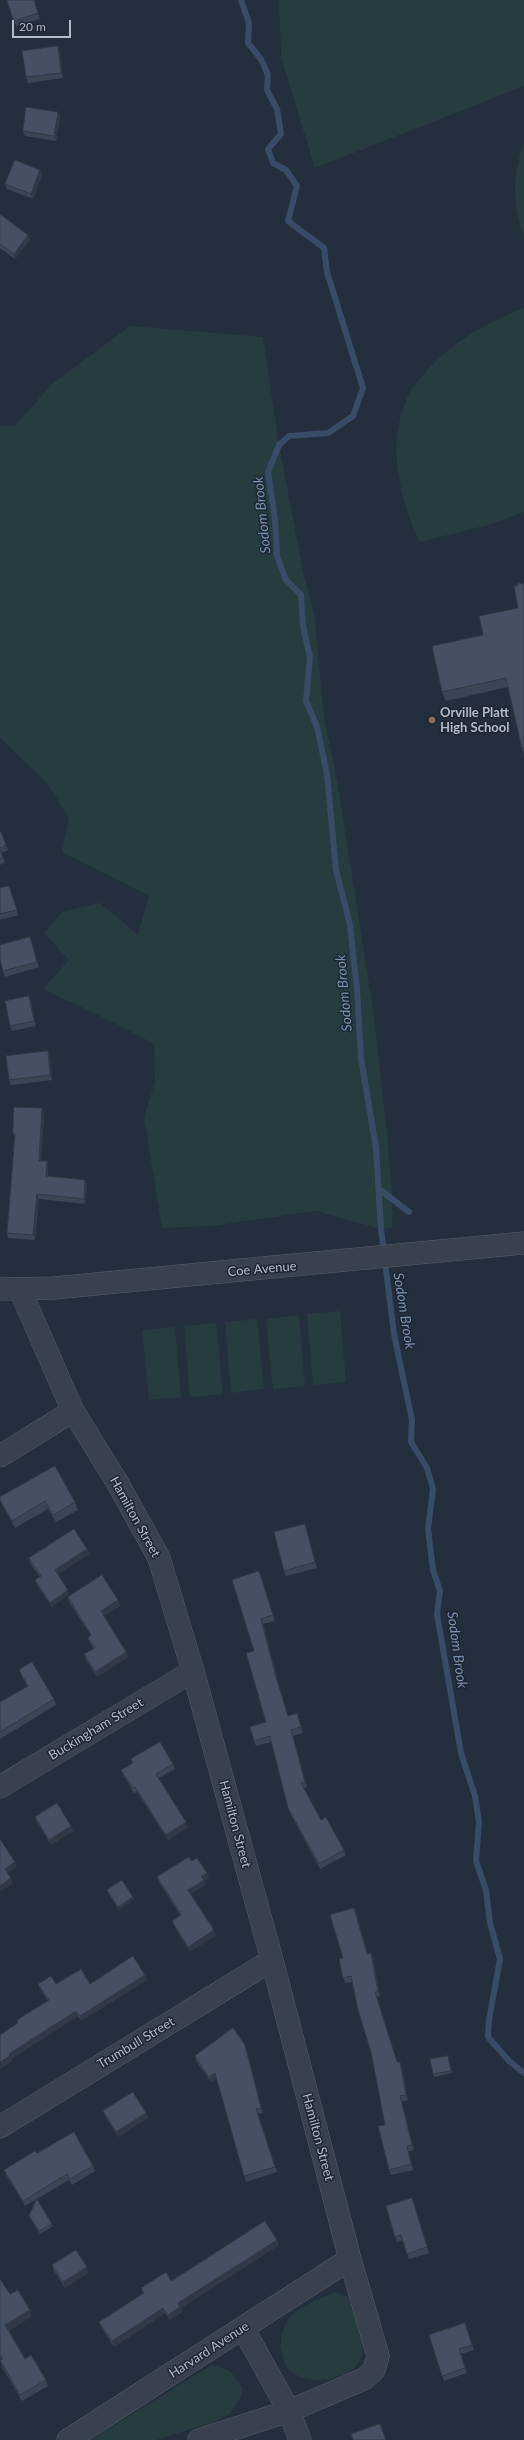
<!DOCTYPE html>
<html>
<head>
<meta charset="utf-8">
<style>
  body { margin:0 }
  #map { position:relative; width:524px; height:2440px; overflow:hidden; background:#242f3e; font-family:Lato,sans-serif }
  canvas { display:block }
  .scale { position:absolute; left:12px; top:20px; width:59px; height:18px; box-sizing:border-box; border:2px solid #b4bcc9; border-top:0; padding-left:5px; font-size:12px; line-height:14px; white-space:nowrap; color:#b4bcc9; -webkit-text-stroke:3px #1d2633; paint-order:stroke }
</style>
</head>
<body>
<div id="map">
<canvas width="524" height="2440"></canvas>
<div class="scale">20 m</div>
</div>
<script>
const context = document.querySelector('canvas').getContext('2d');
context.lineJoin = 'round';
function fillPath(path, color) {
  context.fillStyle = color;
  context.fill(path, 'evenodd');
}
function stroke(path, color, width, dash) {
  context.strokeStyle = color;
  context.lineWidth = width;
  context.lineCap = dash ? 'butt' : 'round';
  context.setLineDash(dash || []);
  context.stroke(path);
}
function label(font, color, halo, rows, align = 'center') {
  context.font = font + ' Lato,sans-serif';
  context.lineWidth = 3;
  context.setLineDash([]);
  context.textBaseline = 'middle';
  context.strokeStyle = halo;
  context.fillStyle = color;
  for (const [text, x, y, turn = 0] of rows) {
    context.save();
    context.translate(x, y);
    context.rotate((+turn || 0) * Math.PI / 180);
    context.textAlign = isNaN(turn) ? turn : align;
    if (halo) context.strokeText(text, 0, 0);
    context.fillText(text, 0, 0);
    context.restore();
  }
}
const green = new Path2D(`
  M279 0H524V86L315 168 281 57Z
  M524 143V238C512 206 512 175 524 143Z
  M524 308V512L488 525 420 542C399 498 386 443 408 396 410 390 416 384 420 379 449 343 482 325 524 308Z
  M130 326 263 337 279 445 304 576 314 612 324 718 337 780 373 1010 386 1124 392 1194V1228L381 1229 316 1211 212 1226 162 1228 144 1117 155 1082 154 1044 113 1022 43 989 69 960 44 933 62 912 100 903 138 935 149 896 62 852 69 818 47 783 0 738V426H15L51 385Z
  M340 1311 346 1382 313 1385 307 1314Z
  M299 1315 305 1386 273 1389 266 1319Z
  M257 1319 264 1389 231 1393 225 1322Z
  M216 1323 223 1394 190 1397 184 1326Z
  M175 1327 181 1397 149 1400 142 1330Z
  M335 2292 348 2297C353 2313 365 2335 362 2353 359 2381 302 2390 286 2366 284 2363 283 2356 282 2352 279 2341 282 2329 288 2320 298 2306 320 2299 335 2292Z
  M212 2365 230 2371 242 2387V2396L229 2414 216 2421 156 2440H90Z`);
const stream = new Path2D(`
  M241 0 249 23 248 43 261 59 268 75 267 90 277 109 281 134 268 149 273 163 286 170 297 186 288 221 324 248 327 272 363 388 353 416 328 433 289 436 279 445 268 472 275 520 277 556 286 580 301 595 303 626 310 657 306 701 317 727 327 774 336 870 350 925 357 989 361 1058 376 1148 381 1229 394 1334 412 1420 411 1442 427 1468 433 1489 428 1529 433 1570 440 1591 437 1614 461 1753 475 1796 479 1822 476 1861 486 1890 490 1923 500 1959 489 2020 488 2037 509 2061 524 2073
  M379 1189 409 1212`);
const minor = new Path2D(`
  M0 1289 54 1288 524 1243
  M20 1290 73 1411 117 1482 159 1558 193 1671 272 1960 350 2259 378 2356 374 2370 364 2379 289 2411 199 2440
  M0 1456 73 1411
  M0 1787 193 1671
  M0 2127 272 1960
  M243 2328 289 2411 300 2440
  M68 2440 350 2259`);
const wall = new Path2D(`
  M7 0H34L40 19 16 26Z
  M58 46 60 52 63 78 28 83 26 77Z
  M58 112 60 117 56 141 25 136 23 131Z
  M42 175 33 199 7 189 5 184Z
  M0 214 28 235 30 240 15 259 0 248Z
  M524 584V755L522 749 508 687 446 701 442 692 483 635 518 608 517 586Z
  M0 832 8 850 1 853 5 862 0 865Z
  M9 886 18 915 0 920V888Z
  M30 937 39 967 5 977 3 971Z
  M29 996 31 1001 36 1026 12 1031 10 1026Z
  M50 1057 52 1080 11 1085 9 1080Z
  M42 1108 44 1113 41 1161 48 1166V1176L85 1180 87 1185 85 1204 39 1199 35 1240 8 1238 7 1233 15 1138 13 1134Z
  M0 1497 75 1502 78 1510 56 1522 48 1509 15 1528 2 1505 0 1500Z
  M306 1529 317 1568 286 1576 284 1571Z
  M87 1549 89 1554 58 1574 69 1594 52 1607 37 1585 35 1580 40 1577 30 1563 29 1558Z
  M261 1576 275 1621 263 1624 278 1682 288 1716 299 1718 303 1733 293 1736 307 1787 304 1788 321 1820 344 1850 346 1855 320 1869 290 1813 288 1808 271 1742 256 1746 254 1741 266 1722 254 1651Z
  M68 1597 118 1600 120 1606 103 1616 126 1652 128 1657 97 1677 86 1660 84 1654 93 1649 90 1643 88 1638 91 1636 69 1602Z
  M19 1670 54 1699 56 1705 0 1739V1702L27 1686 21 1675Z
  M131 1759 173 1764 175 1769 159 1778 188 1827 168 1840 137 1792 134 1793 123 1775 121 1770 132 1764Z
  M35 1817 71 1826 73 1831 51 1845 37 1822Z
  M192 1861 207 1873 209 1878 204 1881 205 1885 191 1894 216 1935 190 1952 174 1926 172 1921 180 1915 159 1882 157 1877Z
  M107 1890 133 1897 134 1899 119 1910 108 1893Z
  M356 1914 368 1954 371 1953 373 1958 380 1996 377 1997 397 2062H400L402 2067 408 2100 402 2101 414 2150 409 2151 413 2170 391 2175 389 2170 385 2125 371 2052 352 1982 345 1983 343 1978V1958Z
  M145 1975 147 1980 81 2021 78 2016 11 2059 12 2061 0 2069V2035L18 2023 17 2020 48 2001 40 1989 38 1984H90Z
  M245 2045 263 2113 258 2114 277 2172 246 2182 217 2078 211 2082 196 2061 195 2056Z
  M448 2056 452 2073 434 2077 433 2074Z
  M103 2111 148 2118 118 2137 105 2116Z
  M37 2153 93 2166 95 2171 72 2185 69 2180 25 2206 6 2175 4 2170Z
  M414 2203 429 2253 409 2259 403 2240 397 2242 386 2206Z
  M29 2216 52 2224 53 2226 40 2234Z
  M277 2240 279 2245 181 2308 182 2312 170 2320 165 2313 114 2347 101 2327 99 2322 143 2293 141 2288 171 2281Z
  M52 2265 89 2272 65 2288 54 2271Z
  M0 2279 10 2294 32 2316 9 2331 25 2359 46 2380 48 2386 22 2401 2 2367 0 2360 2 2359 0 2357Z
  M465 2323 474 2350 461 2354 467 2373 444 2381 429 2335Z`);
const shadedWall = new Path2D(`
  M58 46 60 52 63 78 61 73Z
  M58 112 60 117 56 141 54 136Z
  M40 170 42 175 33 199 31 194Z
  M28 235 30 240 15 259 14 254Z
  M29 996 31 1001 36 1026 34 1021Z
  M48 1051 50 1057 52 1080 50 1075Z
  M42 1108 44 1113 41 1165 39 1161Z
  M47 1161 48 1166 47 1181 46 1176Z
  M85 1180 87 1185 85 1204 84 1199Z
  M37 1194 39 1199 35 1240 33 1235Z
  M87 1549 89 1554 57 1575 55 1570Z
  M68 1590 69 1594 52 1607 50 1603Z
  M118 1600 120 1606 102 1617 101 1611Z
  M261 1619 263 1624 278 1682 290 1721 276 1677Z
  M126 1652 128 1657 97 1677 95 1672Z
  M291 1730 293 1736 307 1787 305 1782Z
  M186 1822 188 1827 168 1840 166 1835Z
  M71 1826 73 1831 51 1845 49 1840Z
  M15 1862 17 1867 7 1874 5 1869Z
  M207 1873 209 1878 204 1881 205 1885 190 1895 188 1890 201 1876Z
  M11 1878 13 1883 0 1892V1886Z
  M133 1897 134 1899 119 1910 118 1907Z
  M214 1930 216 1935 190 1952 188 1947Z
  M371 1953 373 1958 380 1996 378 1991Z
  M145 1975 147 1980 81 2021 80 2016Z
  M76 2011 78 2016 11 2059 12 2061 0 2069V2062L9 2054Z
  M245 2045 247 2050 263 2113 261 2108Z
  M400 2062 402 2067 408 2100 406 2095Z
  M215 2073 217 2078 211 2082 209 2077Z
  M400 2096 402 2101 414 2150 412 2145Z
  M146 2113 148 2118 118 2137 116 2132Z
  M407 2146 409 2151 413 2170 411 2164Z
  M277 2240 279 2245 181 2308 182 2312 170 2320 168 2315 178 2303Z
  M87 2267 89 2272 65 2288 63 2282Z
  M163 2308 165 2313 114 2347 112 2341Z
  M30 2310 32 2316 8 2332 5 2325Z`);
const building = new Path2D(`
  M7 0H34L38 13 14 21Z
  M58 46 61 73 26 77 22 51Z
  M26 107 58 112 54 136 23 131Z
  M15 160 40 170 31 194 5 184Z
  M0 214 28 235 14 254 0 244Z
  M518 583 524 584V748L522 749 506 678 442 692 432 646 483 635 479 616 518 608 514 586H517Z
  M0 832H1L6 845 0 848Z
  M0 850 3 857 0 859Z
  M9 886 17 910 0 914V888Z
  M30 937 37 962 3 971 0 959V945Z
  M29 996 34 1021 10 1026 5 1001Z
  M48 1051 50 1075 9 1080 6 1056Z
  M14 1107 42 1108 39 1161H47L46 1176 85 1180 84 1199 37 1194 33 1235 7 1233 15 1134H13Z
  M55 1466 75 1502 53 1515 45 1501 12 1521 0 1500V1497Z
  M305 1524 315 1562 284 1571 274 1532Z
  M74 1529 87 1549 55 1570 68 1590 50 1603 35 1580 41 1576 29 1558Z
  M259 1571 273 1615 261 1619 276 1677 288 1716 297 1713 301 1727 291 1730 305 1782 301 1783 321 1820 326 1817 344 1850 319 1864 288 1808 270 1736 254 1741 250 1727 266 1722 246 1653 254 1651 232 1580Z
  M102 1575 118 1600 101 1611 126 1652 95 1672 84 1654 95 1648 88 1638 91 1635 68 1597Z
  M32 1662 54 1699 0 1732V1702L28 1686 19 1670Z
  M160 1742 173 1764 156 1774 186 1822 166 1835 135 1787 133 1788 121 1770 133 1763 131 1759Z
  M57 1803 71 1826 49 1840 35 1817Z
  M0 1839 15 1862 5 1869 11 1878 0 1886Z
  M189 1857 192 1861 197 1858 207 1873 201 1876 204 1880 188 1890 214 1930 188 1947 172 1921 181 1915 180 1912 157 1877Z
  M122 1880 133 1897 118 1907 107 1890Z
  M354 1908 367 1954 371 1953 378 1991 375 1992 397 2062H400L406 2095 400 2096 412 2145 407 2146 411 2164 389 2170 378 2126 385 2125 371 2052 358 2010 351 1976 343 1978 339 1959 343 1958 330 1915Z
  M133 1956 145 1975 80 2016 76 2011 9 2054 10 2056 0 2062V2035L18 2023 17 2020 49 2000 38 1984 51 1976 56 1984 81 1969 90 1984Z
  M233 2028 245 2045 261 2108 256 2109 275 2167 244 2176 215 2073 209 2077 195 2056Z
  M448 2056 451 2071 433 2074 430 2059Z
  M133 2092 146 2113 116 2132 103 2111Z
  M74 2132 93 2166 70 2179 67 2174 23 2201 4 2170 35 2151 37 2153Z
  M412 2198 427 2247 407 2254 401 2235 395 2237 386 2206Z
  M37 2199 52 2224 39 2231 29 2216Z
  M265 2221 277 2240 178 2303 180 2307 168 2315 163 2308 112 2341 99 2322 144 2293 141 2288 166 2272 171 2281Z
  M76 2250 87 2267 63 2282 52 2265Z
  M0 2279 10 2294 18 2290 30 2310 5 2325 25 2359 31 2355 46 2380 20 2395 0 2360 3 2359 0 2354Z
  M465 2323 472 2345 459 2349 465 2368 442 2376 429 2335Z
  M380 2424 386 2440H353L351 2434Z`);
const markers = [
  [432,720,4,"#8d6e63"]
];
const poiNames = [
  ["Orville Platt",440,713],
  ["High School",440,728]
];
const streetNames = [
  ["Coe Avenue",262,1269,-5],
  ["Hamilton Street",135,1517,61],
  ["Buckingham Street",96,1729,-31],
  ["Hamilton Street",235,1824,75],
  ["Trumbull Street",136,2043,-31],
  ["Hamilton Street",318,2137,75],
  ["Harvard Avenue",209,2350,-33]
];
const waterNames = [
  ["Sodom Brook",262,515,-96],
  ["Sodom Brook",344,993,-95],
  ["Sodom Brook",404,1311,81],
  ["Sodom Brook",457,1650,82]
];
fillPath(green, '#263c3f');
stroke(stream, '#394c67', 6);
stroke(minor, '#565f6c', 23);
stroke(minor, '#38414e', 22);
fillPath(wall, '#3b4654');
fillPath(shadedWall, '#303945');
fillPath(building, '#455162');
stroke(building, '#303945', 1);
for (const [x, y, r, color] of markers) {
  const dot = new Path2D();
  dot.arc(x, y, r, 0, 2 * Math.PI);
  context.fillStyle = color;
  context.fill(dot);
  stroke(dot, '#1d2633', 1.5);
}
label('bold 13px', '#b4bcc9', '#1d2633', poiNames, 'left');
label('13px', '#b4bcc9', '#1d2633', streetNames);
label('italic 14px', '#7c92b1', '#1d2633', waterNames);
</script>
</body>
</html>
